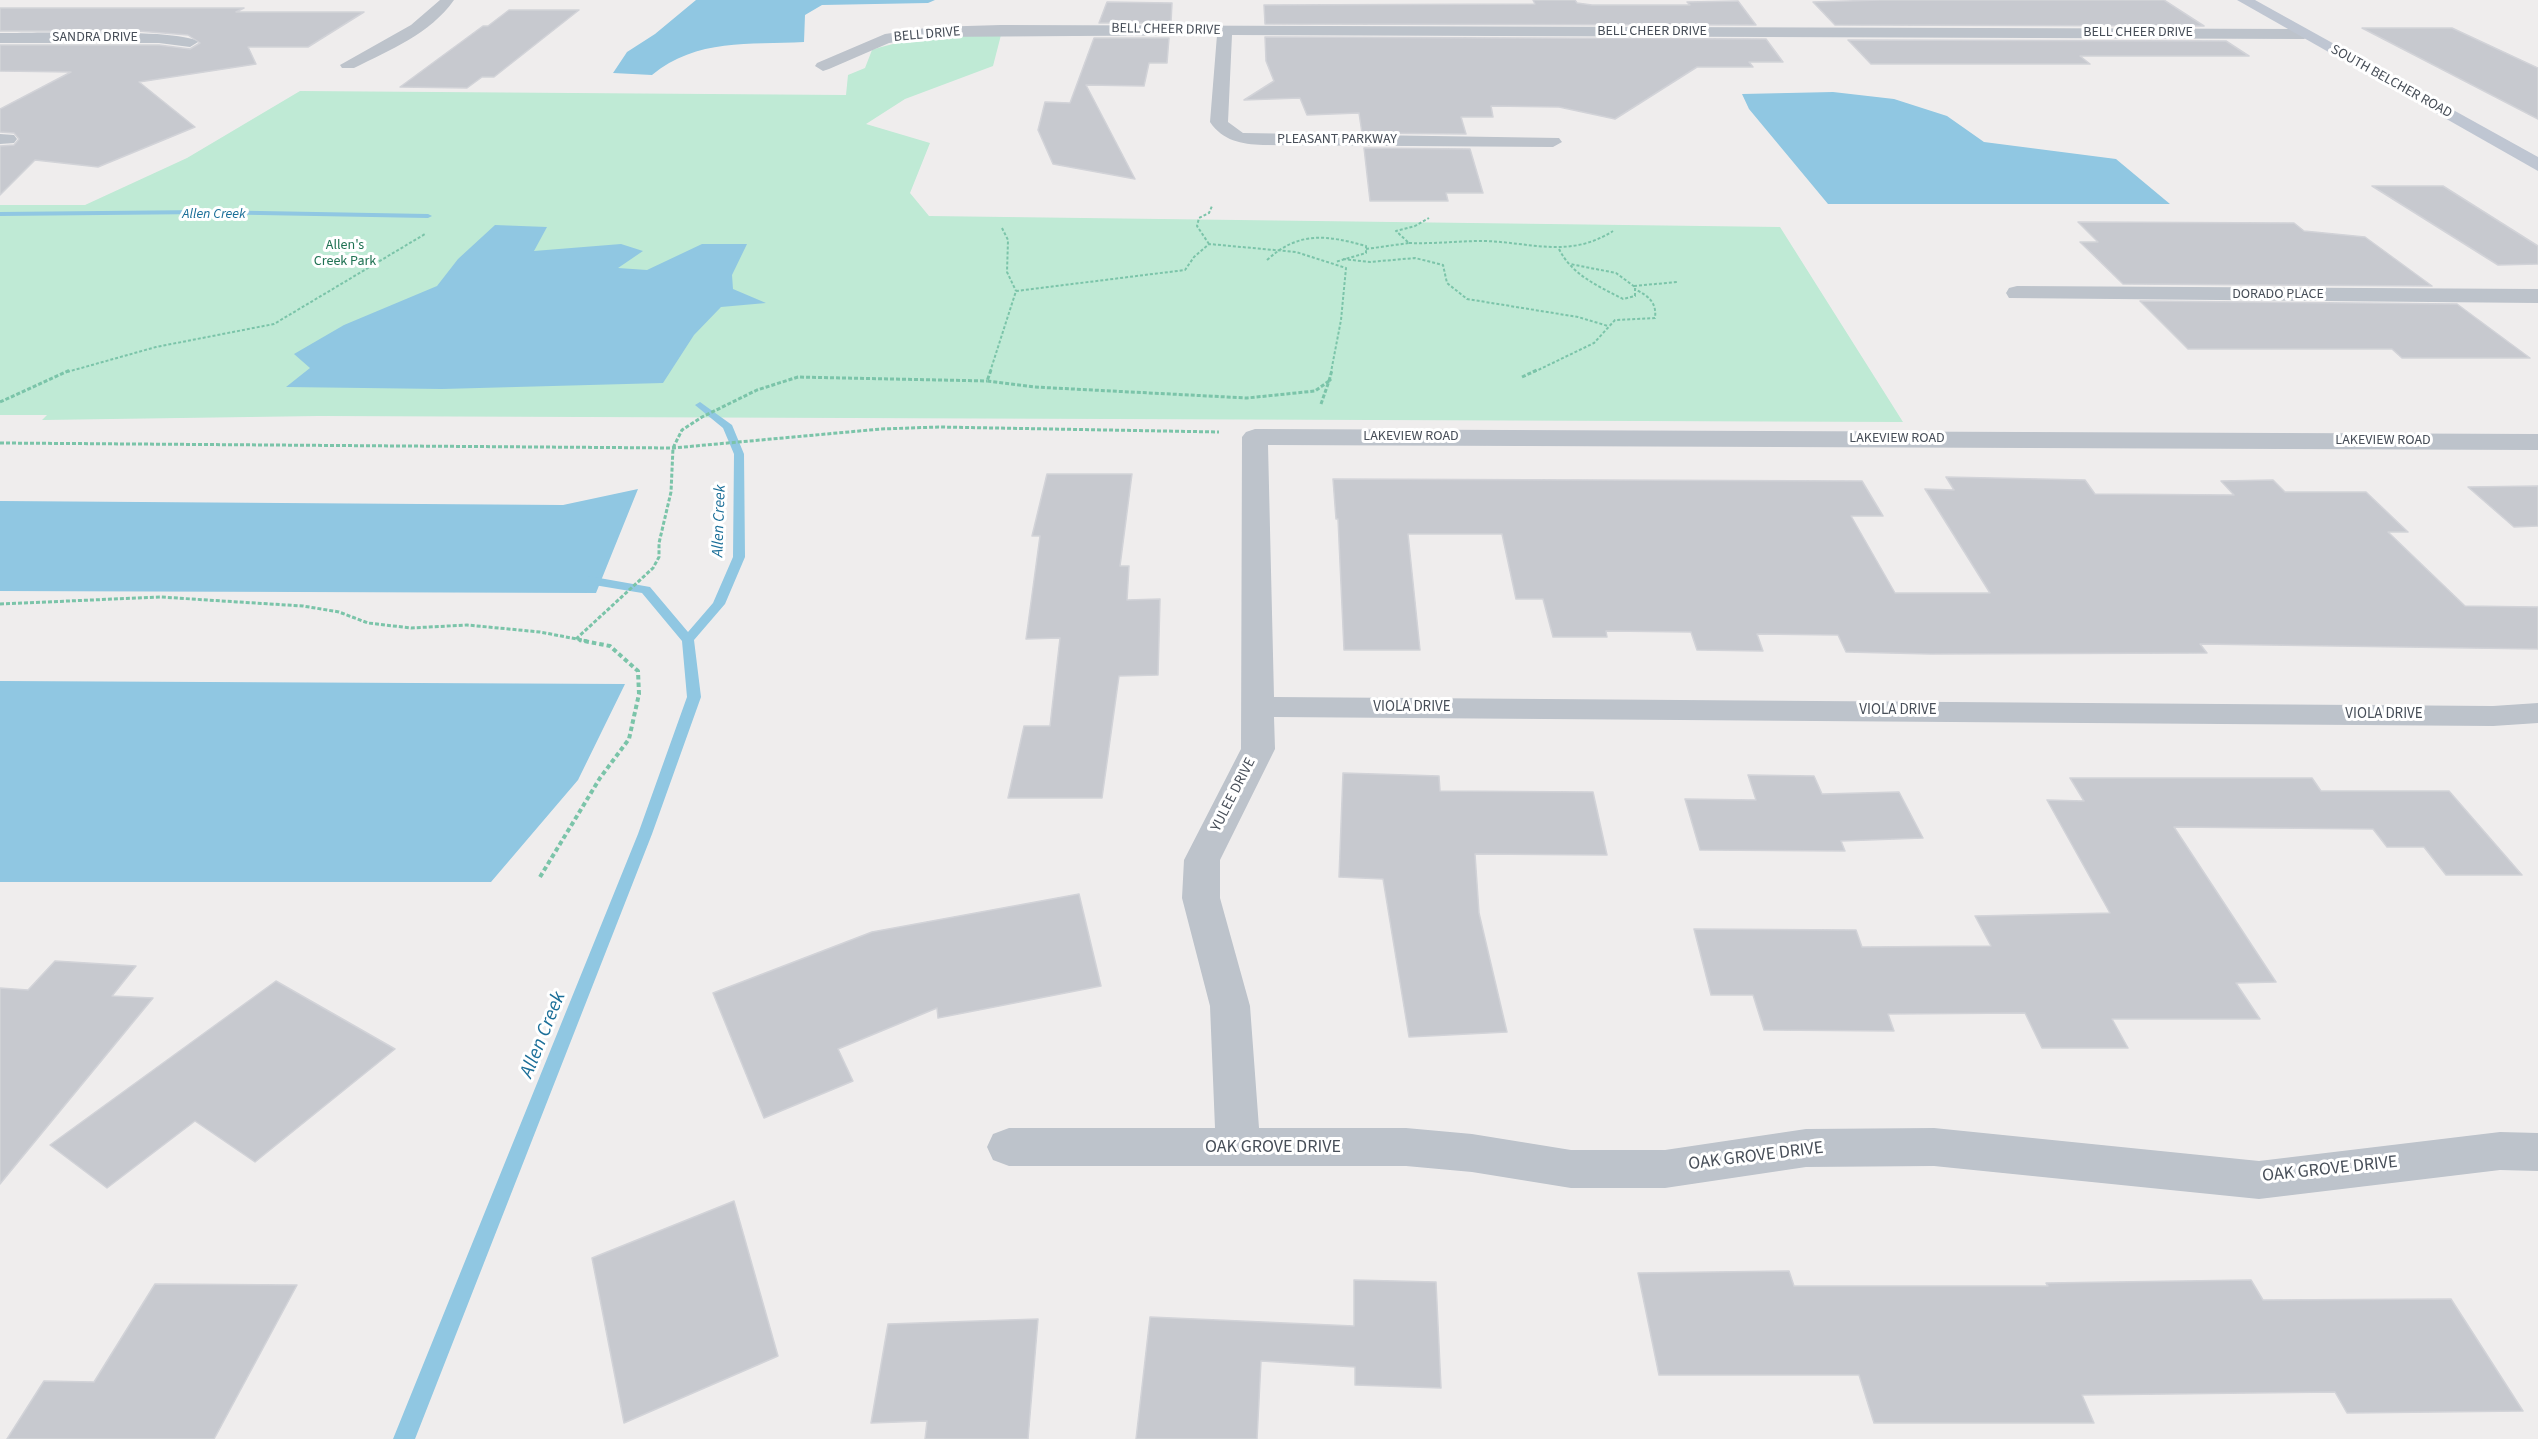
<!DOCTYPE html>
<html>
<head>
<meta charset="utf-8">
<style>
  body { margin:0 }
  canvas { display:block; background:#efeded }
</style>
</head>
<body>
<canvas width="2538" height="1439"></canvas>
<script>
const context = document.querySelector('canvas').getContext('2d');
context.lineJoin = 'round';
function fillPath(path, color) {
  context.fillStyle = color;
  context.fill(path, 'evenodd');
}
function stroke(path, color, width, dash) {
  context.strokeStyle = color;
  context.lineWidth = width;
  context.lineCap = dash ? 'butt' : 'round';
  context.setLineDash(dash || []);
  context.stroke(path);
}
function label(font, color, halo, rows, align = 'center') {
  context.font = font + ' "Source Sans 3",sans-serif';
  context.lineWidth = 6;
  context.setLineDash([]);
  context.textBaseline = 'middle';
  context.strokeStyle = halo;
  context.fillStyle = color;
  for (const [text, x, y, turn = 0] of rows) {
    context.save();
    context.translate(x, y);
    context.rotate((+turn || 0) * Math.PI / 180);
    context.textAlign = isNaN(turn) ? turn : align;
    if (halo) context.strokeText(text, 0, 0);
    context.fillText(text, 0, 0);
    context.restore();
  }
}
const green = new Path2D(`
  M1001 35 993 66 905 99 866 124 930 143 910 193 929 216 1780 227 1903 422 319 416 42 420 47 415H0V205H85L187 158 300 91 846 95 848 75 865 68 872 50C912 36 958 36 1001 35Z`);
const water = new Path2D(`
  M696 0H935L928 3 822 5 805 15 804 42C749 45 697 38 652 75L613 73 627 52 655 34Z
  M1833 92 1894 99 1947 116 1984 142 2116 159 2170 204H1828L1749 109 1742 94Z
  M495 225 547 227 534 251 621 244 643 251 618 268 647 270 702 244H747L732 275 733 289 766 303 721 307 694 335 663 383 442 389 286 387 310 368 294 354 344 325 437 286 458 259Z
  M638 489 596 593 0 591V501L563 505Z
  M0 681 625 684 578 780 491 882H0Z`);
const stream = new Path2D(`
  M204 210 428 214 432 216 428 218 204 214 0 216V212Z
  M700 402 732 425 744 454 745 557 725 604 694 640 701 697 652 834 415 1439H393L638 834 687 697 682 641 642 593 588 584 582 580 588 576 650 587 688 632 713 603 733 557 734 454 723 428 695 405Z`);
const building = new Path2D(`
  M1533 0H1575L1577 3 1592 5H1690L1687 2 1738 1 1756 25 1265 24 1264 5 1535 4Z
  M1880 0H2164L2204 26 1835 25 1813 2Z
  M1107 2 1172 3 1171 23H1099Z
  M0 8H244L236 12H364L308 47H248L256 64 139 82 195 127 98 167 35 160 0 195V146L14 145 19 139 14 133 0 132V109L71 72 0 71V45H159L190 49 200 43 188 35 138 31H0Z
  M509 10H579L494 77H482L467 88 400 87 483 26H488Z
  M2362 28H2452L2538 68V119Z
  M1265 37 1766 39 1783 62H1749L1753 67H1697L1615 119 1559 107 1491 106 1493 117H1461L1466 134 1362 133 1359 113 1307 115 1300 98 1244 100 1274 81 1266 61Z
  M1094 38H1169L1167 63H1149L1144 86 1086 85 1135 179 1053 164 1038 130 1045 102 1070 103Z
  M1848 40 2226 41 2249 56H2080L2090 64H1871Z
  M1364 148 1470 149 1483 193H1446L1448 201H1370Z
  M2372 186H2443L2538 246V264L2498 265Z
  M2078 222 2294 223 2304 231 2365 237 2432 286 2123 284 2080 242H2098Z
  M2140 301 2457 304 2530 358H2402L2392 349H2188Z
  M1047 474H1132L1120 566H1129L1127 600 1160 599 1158 675 1119 676 1102 798H1008L1024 726H1050L1060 638 1026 639 1040 536H1032Z
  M1946 477 2085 480 2095 494 2234 495 2221 481 2273 480 2285 492H2366L2408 532H2388L2465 606 2538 607V649L2200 644 2207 653 1931 654 1846 652 1838 635 1757 634 1763 651 1697 650 1691 632 1606 631 1607 637H1553L1543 599H1516L1502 534H1408L1420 650H1344L1338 519H1336L1333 479 1862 481 1883 516H1851L1895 593H1990L1925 489 1954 490Z
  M2538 486V526L2514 527 2468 487Z
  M1343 773 1439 776 1440 791 1593 792 1607 855 1475 854 1479 913 1507 1032 1409 1037 1383 879 1339 877Z
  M1748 775 1814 776 1822 794 1899 792 1923 838 1841 841 1845 851 1700 850 1685 799 1756 800Z
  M2070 778H2312L2321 791H2449L2522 875H2446L2424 847H2387L2373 829 2174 827 2276 982 2236 983 2260 1019H2112L2128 1048H2042L2025 1013 1888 1014 1894 1031 1764 1030 1753 995H1711L1694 929 1856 930 1862 947 1991 946 1975 916 2110 913 2047 800 2084 801Z
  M1079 894 1101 986 938 1018 937 1008 838 1049 853 1081 764 1118 713 993 872 932Z
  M55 961 136 966 112 996 153 998 0 1184V988L28 990Z
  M276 981 395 1049 255 1162 195 1121 107 1188 50 1145Z
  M734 1201 778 1356 624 1423 592 1258Z
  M1789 1271 1794 1286H2048L2046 1283 2251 1280 2263 1300 2451 1299 2523 1411 2347 1413 2335 1392 2082 1395 2094 1423H1874L1859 1375H1659L1638 1273Z
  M1354 1280 1436 1282 1441 1388 1355 1385V1367L1261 1361 1257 1439H1136L1150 1317 1354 1326Z
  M155 1284 297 1285 214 1439H7L44 1381 94 1382Z
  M1038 1319 1028 1439H925L927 1421 871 1423 888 1324Z`);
const pathFar2 = new Path2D(`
  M1002 228 1008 240 1007 272 1016 291
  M1409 243C1434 244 1458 241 1483 241 1531 242 1569 259 1613 231
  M1209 244 1197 226 1199 218 1209 213 1212 206
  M1366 249 1409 243 1396 231 1415 226 1429 218
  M1559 249C1572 275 1598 286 1623 299L1635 296V287L1616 273 1570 264
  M1343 259 1370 262 1415 258 1443 265 1447 283 1467 299 1578 317 1608 326
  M1267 260C1299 231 1326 235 1366 246V253L1335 262
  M1634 286 1677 282
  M67 372 156 347 274 324 425 234
  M990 372 1016 291 1185 270 1194 257 1209 244 1296 252 1346 268 1341 320 1331 372
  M1534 372 1594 343 1615 320 1655 318C1657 302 1648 296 1635 289`);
const pathFar1 = new Path2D(`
  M991 370 987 381 1034 387 1247 398 1315 391 1329 381
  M1522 377 1537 370
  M1329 381 1332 370
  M1329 381 1331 379
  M0 402 70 370
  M1321 404 1329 381
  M0 443 673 448 881 429 939 427 1219 432
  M0 604 160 597 303 606 339 612 368 623 411 628 467 625 540 632 587 641
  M576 639 653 568 659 557V543L671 492 673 448 682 430 702 417 757 390 798 377 987 381`);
const path = new Path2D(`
  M540 877 600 778 629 739 639 694 638 671 610 646 579 640`);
const street = new Path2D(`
  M440 0H454C430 34 390 50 354 68H342L340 65 411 25Z
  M1001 25 2304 29 2312 34 2304 39 1232 35 1228 122 1243 133 1559 138 1562 142 1553 147 1263 145C1241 144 1223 141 1210 122L1217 35 933 37 889 43 829 69 823 71 815 66 817 63 885 34 933 27Z
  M0 33C28 33 186 28 198 42L190 47 159 43H0Z
  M0 134 14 135 17 139 14 143 0 144Z
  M2017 286 2538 289V303L2009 298 2006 293 2009 288Z
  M1255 429 2538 434V450L1268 445 1274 697 2493 706 2538 703V723L2493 726 1274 717 1275 749 1220 860V898L1250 1006 1259 1128H1406L1472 1134 1571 1150H1665L1806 1129 1934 1128 2259 1161 2500 1132 2538 1133V1171L2500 1170 2259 1199 1934 1166 1806 1167 1665 1188H1571L1472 1172 1406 1166H1009L993 1160 987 1147 993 1134 1009 1128H1215L1210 1006 1182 898 1184 860 1241 749 1242 437 1246 432Z`);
const secondary = new Path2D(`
  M2237 0H2255L2538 157V171Z`);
const farStreetnames = [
  ["BELL CHEER DRIVE",1166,30,1],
  ["BELL CHEER DRIVE",1652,32],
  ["BELL CHEER DRIVE",2138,33],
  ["BELL DRIVE",927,35,-5],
  ["SANDRA DRIVE",95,38],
  ["SOUTH BELCHER ROAD",2391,82,29],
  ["PLEASANT PARKWAY",1337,140],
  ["DORADO PLACE",2278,295],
  ["LAKEVIEW ROAD",1411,437],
  ["LAKEVIEW ROAD",1897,439],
  ["LAKEVIEW ROAD",2383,441]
];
const farWaternames = [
  ["Allen Creek",214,215]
];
const farParknames = [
  ["Allen's",345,246],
  ["Creek Park",345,262]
];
const streetNames = [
  ["VIOLA DRIVE",1412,708],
  ["VIOLA DRIVE",1898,711],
  ["VIOLA DRIVE",2384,715],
  ["YULEE DRIVE",1234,795,-63]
];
const waterNames = [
  ["Allen Creek",720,521,-88]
];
const nearStreetnames = [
  ["OAK GROVE DRIVE",1273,1148],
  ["OAK GROVE DRIVE",1756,1157,-7],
  ["OAK GROVE DRIVE",2330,1170,-6]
];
const nearWaternames = [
  ["Allen Creek",544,1035,-68]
];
fillPath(green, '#bfead5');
fillPath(water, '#90c7e2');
fillPath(stream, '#90c7e2');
fillPath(building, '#c7c9cf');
stroke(building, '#d2d3d8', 1.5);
stroke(pathFar2, '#7bc4a9', 2, [3, 2]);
stroke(pathFar1, '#7bc4a9', 3, [4, 2]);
stroke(path, '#7bc4a9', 4, [4.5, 3]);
fillPath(street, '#bdc3cb');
fillPath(secondary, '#bfc6d2');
label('14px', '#474e58', '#fff', farStreetnames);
label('italic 14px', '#1a6e98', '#fff', farWaternames);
label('14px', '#207253', '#fff', farParknames);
label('15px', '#474e58', '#fff', streetNames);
label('italic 16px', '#1a6e98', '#fff', waterNames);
label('18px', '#474e58', '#fff', nearStreetnames);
label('italic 20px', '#1a6e98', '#fff', nearWaternames);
</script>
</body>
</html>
